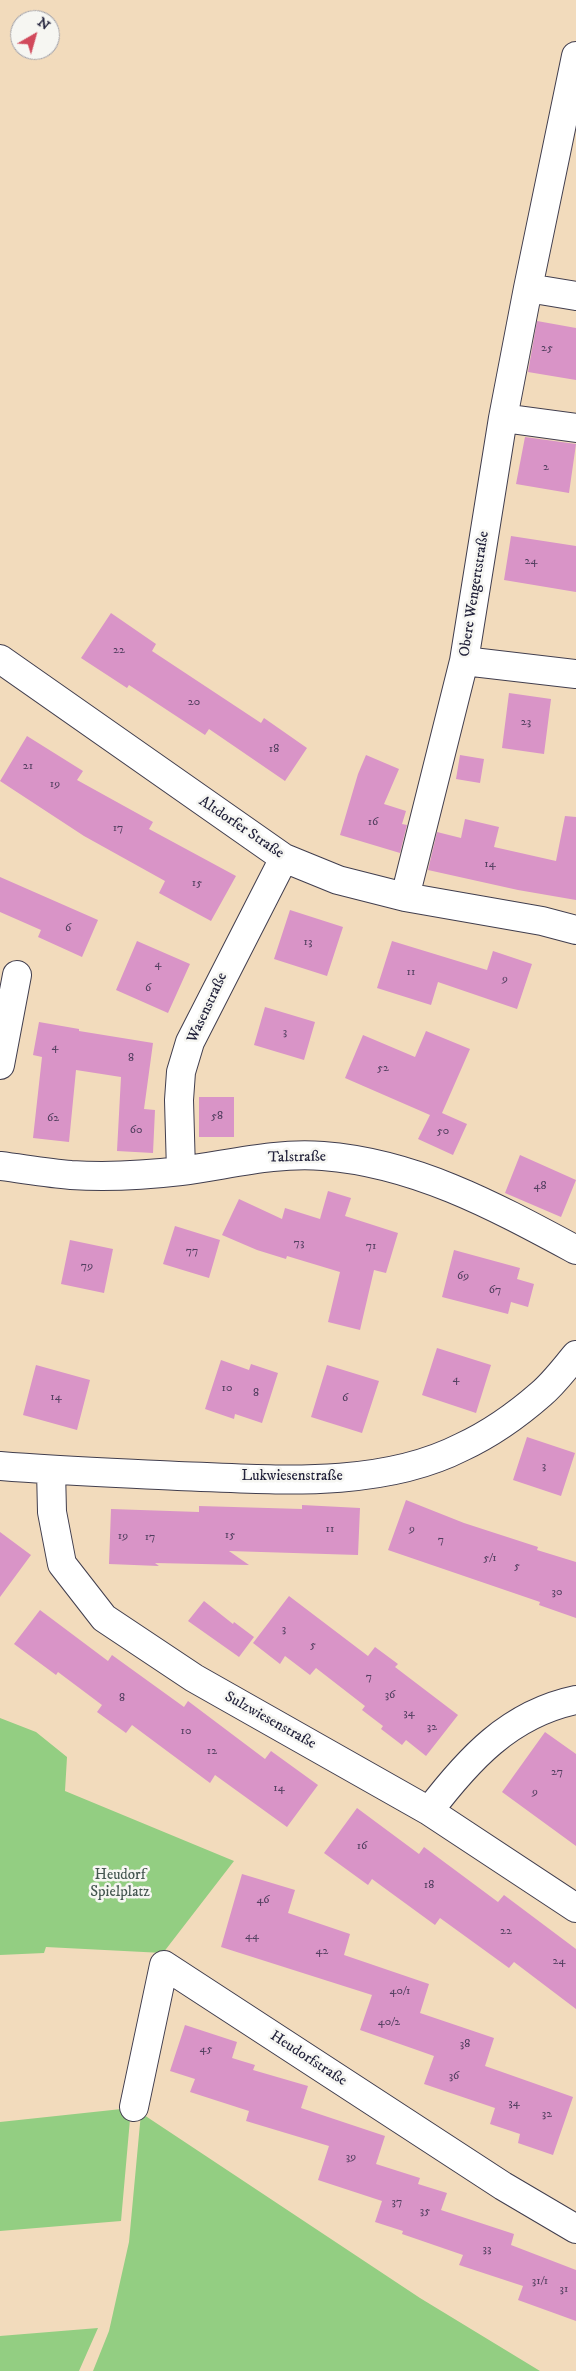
<!DOCTYPE html>
<html>
<head>
<meta charset="utf-8">
<style>
  body { margin:0 }
  #map { position:relative; width:576px; height:2371px; overflow:hidden; background:#f2dbbc; font-family:"IM FELL DW Pica",serif }
  canvas { display:block }
  .north { position:absolute; left:10px; top:10px; width:50px; height:50px; box-sizing:border-box; background:#f6f6f2; border:1px solid #a1a1a9; border-radius:50%; rotate:38deg; font-size:14px; font-weight:700; line-height:20px; text-align:center; color:#22223b }
  .north::after { content:''; display:block; margin:auto; width:18px; height:22px; background:#d1495b; clip-path:polygon(50% 0,100% 100%,50% 72%,0 100%) }
</style>
</head>
<body>
<div id="map">
<canvas width="576" height="2371"></canvas>
<div class="north">N</div>
</div>
<script>
const context = document.querySelector('canvas').getContext('2d');
context.lineJoin = 'round';
function fillPath(path, color) {
  context.fillStyle = color;
  context.fill(path, 'evenodd');
}
function stroke(path, color, width, dash) {
  context.strokeStyle = color;
  context.lineWidth = width;
  context.lineCap = dash ? 'butt' : 'round';
  context.setLineDash(dash || []);
  context.stroke(path);
}
function label(font, color, halo, rows, align = 'center') {
  context.font = font + ' "IM FELL DW Pica",serif';
  context.lineWidth = 5;
  context.setLineDash([]);
  context.textBaseline = 'middle';
  context.strokeStyle = halo;
  context.fillStyle = color;
  for (const [text, x, y, turn = 0] of rows) {
    context.save();
    context.translate(x, y);
    context.rotate((+turn || 0) * Math.PI / 180);
    context.textAlign = isNaN(turn) ? turn : align;
    if (halo) context.strokeText(text, 0, 0);
    context.fillText(text, 0, 0);
    context.restore();
  }
}
const green = new Path2D(`
  M0 1718 36 1732 67 1757 65 1791 234 1861 163 1953 46 1947 44 1953 0 1955Z
  M131 2108 121 2221 0 2231V2122Z
  M141 2113 420 2298 540 2371H93L109 2331 129 2242Z
  M98 2328 79 2371H0V2336Z`);
const building = new Path2D(`
  M537 321 576 328V380L528 372Z
  M525 437 576 444 569 493 516 484Z
  M511 536 576 546V592L504 580Z
  M111 613 156 644 152 651 261 723 264 718 307 748 285 781 209 729 205 735 129 685 127 688 81 658Z
  M509 693 551 699 544 754 502 748Z
  M27 736 83 771 77 780 153 822 149 829 236 876 211 921 159 893 165 881 84 836 0 781Z
  M366 755 399 769 384 804 406 811 402 824 407 825 400 853 340 835 358 774Z
  M460 755 484 759 480 783 456 779Z
  M565 816 576 817V900L518 890 428 870 437 832 461 838 465 819 499 827 494 847 556 861Z
  M0 877 98 920 82 957 38 937 41 930 0 912Z
  M290 910 343 927 327 976 274 959Z
  M137 941 190 964 168 1013 116 990Z
  M392 941 487 970 493 951 532 964 517 1009 438 982 431 1005 377 988Z
  M265 1007 315 1022 304 1060 254 1045Z
  M39 1022 79 1029V1031L153 1043 144 1109 155 1110 153 1153 117 1151 121 1077 76 1070 69 1142 33 1138 42 1057 33 1055Z
  M426 1031 470 1049 442 1113 467 1124 453 1155 418 1139 430 1115 345 1078 363 1035 415 1057Z
  M199 1097H234V1137H199Z
  M520 1155 576 1180 561 1217 505 1193Z
  M328 1191 351 1198 345 1216 398 1233 386 1273 374 1270 360 1330 328 1322 340 1272 287 1256 286 1259 257 1250 222 1235 239 1199 282 1219 285 1208 320 1219Z
  M175 1226 220 1240 209 1278 163 1264Z
  M70 1240 113 1249 104 1293 61 1284Z
  M454 1250 520 1268 517 1279 534 1284 528 1307 511 1302 508 1314 442 1297Z
  M437 1348 491 1365 476 1413 422 1395Z
  M221 1360 249 1370 251 1364 278 1373 262 1423 235 1414 234 1419 205 1409Z
  M36 1365 90 1380 77 1430 23 1415Z
  M327 1365 379 1381 362 1433 311 1417Z
  M527 1437 575 1453 561 1496 513 1480Z
  M406 1500 464 1523 538 1547 537 1550 576 1562V1618L539 1605 540 1602 388 1550Z
  M302 1505 360 1508 358 1555 229 1551 249 1565 155 1563 159 1566 109 1564 111 1509 199 1512V1506L302 1509Z
  M0 1532 31 1555 0 1597Z
  M289 1596 368 1656 375 1647 398 1664 395 1667 458 1715 426 1756 406 1740 402 1745 381 1729 383 1726 362 1710 365 1706 316 1668 310 1675 285 1656 280 1664 253 1643Z
  M204 1601 233 1624 234 1622 254 1637 239 1657 188 1621Z
  M40 1610 108 1661 112 1655 184 1707 188 1701 265 1759 271 1751 318 1785 287 1827 215 1775 210 1783 132 1725 126 1733 97 1712 102 1705 58 1672 56 1675 14 1644Z
  M545 1732 576 1754V1846L502 1792Z
  M357 1808 419 1854 424 1847 498 1902 504 1895 576 1949V2009L514 1962 509 1968 440 1918 435 1925 372 1879 368 1885 324 1853Z
  M242 1874 295 1890 288 1913 350 1934 344 1955 429 1984 420 2013 494 2038 485 2066 573 2097 553 2155 518 2143 520 2134 490 2124 495 2108 424 2084 434 2056 360 2030 372 1995 221 1947Z
  M185 2025 237 2042 232 2058 255 2065 253 2070 308 2086 301 2108 385 2136 376 2164 420 2178 418 2184 447 2193 441 2210 514 2234 511 2245 576 2270V2321L518 2300 523 2286 459 2265 463 2255 402 2234 403 2231 375 2222 382 2201 318 2180 329 2146 246 2121 249 2111 190 2092 195 2079 170 2071Z`);
const minor = new Path2D(`
  M528 288 576 296
  M503 418 576 428
  M0 659 284 858 338 880 405 897 542 921 576 930
  M464 661 576 674
  M405 897 464 661 503 418 528 288 576 56
  M0 1065 17 975
  M0 1166C24 1169 47 1173 71 1175 105 1177 147 1175 181 1171 228 1165 275 1152 323 1156 416 1163 496 1207 576 1250
  M181 1171 179 1100 181 1072 190 1042 284 858
  M0 1466C59 1471 119 1473 178 1476 269 1479 378 1490 462 1447 490 1434 517 1415 541 1394 554 1383 565 1368 576 1355
  M51 1470 52 1512 62 1564 104 1618 194 1678 429 1811 576 1908
  M429 1811C468 1760 509 1714 576 1700
  M134 2107 164 1965 503 2186 576 2229`);
const numberNames = [
  ["25",547,349],
  ["2",546,468],
  ["24",531,562],
  ["22",119,651],
  ["20",194,703],
  ["23",526,723],
  ["18",274,750],
  ["21",28,767],
  ["19",55,785],
  ["16",373,823],
  ["17",118,829],
  ["14",490,865],
  ["15",197,884],
  ["6",68,929],
  ["13",308,943],
  ["4",158,965],
  ["11",411,973],
  ["9",505,980],
  ["6",148,989],
  ["3",285,1033],
  ["4",55,1048],
  ["8",131,1059],
  ["52",383,1069],
  ["58",217,1117],
  ["62",53,1119],
  ["60",136,1131],
  ["50",443,1132],
  ["48",540,1187],
  ["73",299,1244],
  ["71",371,1247],
  ["77",192,1252],
  ["79",87,1267],
  ["69",463,1277],
  ["67",495,1291],
  ["4",456,1380],
  ["10",227,1389],
  ["8",256,1394],
  ["14",56,1398],
  ["6",345,1399],
  ["3",544,1467],
  ["11",330,1530],
  ["9",412,1530],
  ["15",230,1536],
  ["19",123,1537],
  ["17",150,1538],
  ["7",441,1541],
  ["5/1",490,1559],
  ["5",517,1567],
  ["30",557,1593],
  ["3",284,1630],
  ["5",313,1646],
  ["7",369,1678],
  ["36",390,1696],
  ["8",122,1699],
  ["34",409,1714],
  ["32",432,1728],
  ["10",186,1732],
  ["12",212,1752],
  ["27",557,1773],
  ["14",279,1789],
  ["9",535,1793],
  ["16",362,1847],
  ["18",429,1886],
  ["46",263,1901],
  ["22",506,1932],
  ["44",252,1937],
  ["42",322,1952],
  ["24",559,1962],
  ["40/1",400,1992],
  ["40/2",389,2023],
  ["38",465,2045],
  ["45",206,2050],
  ["36",454,2077],
  ["34",514,2104],
  ["32",547,2115],
  ["39",351,2158],
  ["37",397,2203],
  ["35",425,2212],
  ["33",487,2250],
  ["31/1",540,2282],
  ["31",564,2290]
];
const streetNames = [
  ["Obere Wengertstraße",475,594,-81],
  ["Altdorfer Straße",241,828,34],
  ["Wasenstraße",208,1008,-65],
  ["Talstraße",297,1158,-1],
  ["Lukwiesenstraße",292,1477],
  ["Sulzwiesenstraße",270,1721,29],
  ["Heudorfstraße",308,2059,33]
];
const parkNames = [
  ["Heudorf",120,1876],
  ["Spielplatz",120,1893]
];
fillPath(green, '#93ce82');
fillPath(building, '#d994c7');
stroke(minor, '#413e4e', 30);
stroke(minor, '#fff', 28);
label('12px', '#503e5e', null, numberNames);
label('15px', '#22223b', '#f6f6f2', streetNames);
label('15px', '#445650', '#f6f6f2', parkNames);
</script>
</body>
</html>
